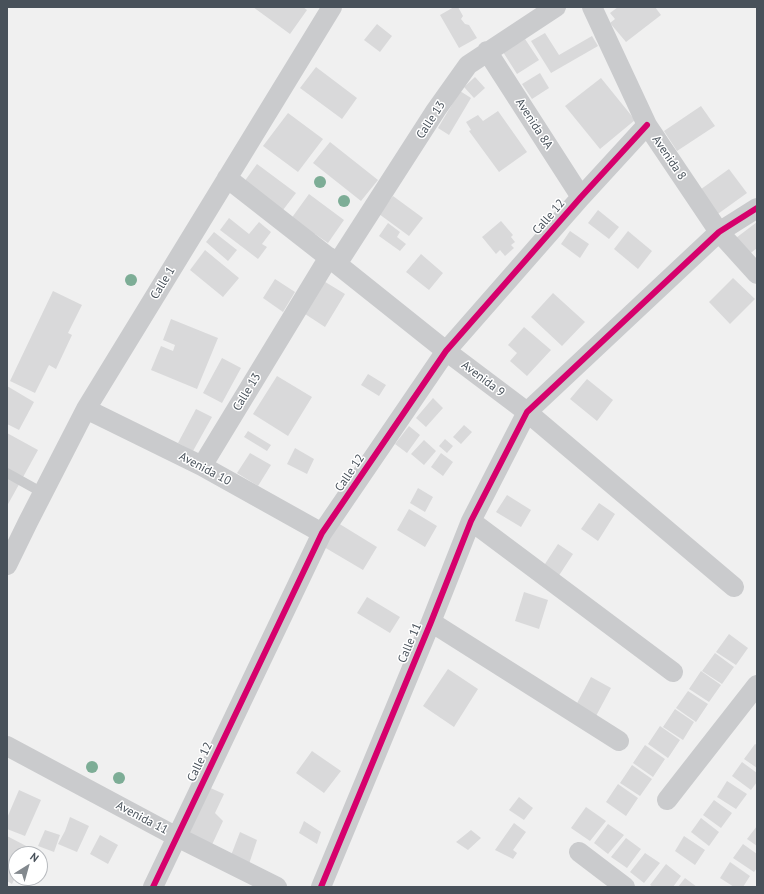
<!DOCTYPE html>
<html>
<head>
<meta charset="utf-8">
<style>
  body { margin:0 }
  #map { position:relative; width:764px; height:894px; overflow:hidden; background:#f0f0f0; font-family:"PT Sans",sans-serif }
  canvas { display:block }
  .frame { position:absolute; inset:0; border:8px solid #48515a; pointer-events:none }
  .north { position:absolute; left:8px; top:846px; width:40px; height:40px; box-sizing:border-box; background:#fff; border:1px solid #b6b9bd; border-radius:50%; rotate:37deg; font-size:11px; font-weight:700; line-height:16px; text-align:center; color:#48515a }
  .north::after { content:''; display:block; margin:auto; width:14px; height:18px; background:#83898e; clip-path:polygon(50% 0,100% 100%,50% 72%,0 100%) }
</style>
</head>
<body>
<div id="map">
<canvas width="764" height="894"></canvas>
<div class="frame"></div>
<div class="north">N</div>
</div>
<script>
const context = document.querySelector('canvas').getContext('2d');
context.lineJoin = 'round';
function fillPath(path, color) {
  context.fillStyle = color;
  context.fill(path, 'evenodd');
}
function stroke(path, color, width, dash) {
  context.strokeStyle = color;
  context.lineWidth = width;
  context.lineCap = dash ? 'butt' : 'round';
  context.setLineDash(dash || []);
  context.stroke(path);
}
function label(font, color, halo, rows, align = 'center') {
  context.font = font + ' "PT Sans",sans-serif';
  context.lineWidth = 3;
  context.setLineDash([]);
  context.textBaseline = 'middle';
  context.strokeStyle = halo;
  context.fillStyle = color;
  for (const [text, x, y, turn = 0] of rows) {
    context.save();
    context.translate(x, y);
    context.rotate((+turn || 0) * Math.PI / 180);
    context.textAlign = isNaN(turn) ? turn : align;
    if (halo) context.strokeText(text, 0, 0);
    context.fillText(text, 0, 0);
    context.restore();
  }
}
const building = new Path2D(`
  M253 7H303L307 10 290 34Z
  M454 7H458L463 16 461 19 465 24 469 25 477 38 459 48 440 15Z
  M618 7H655L661 15 626 42 610 23 615 19 610 13Z
  M377 24 392 36 380 52 364 40Z
  M545 33 559 55 592 36 598 46 551 73 531 41Z
  M525 39 539 60 517 74 503 52Z
  M316 67 357 98 342 119 300 88Z
  M540 73 549 88 532 99 522 84Z
  M475 77 485 88 474 98 464 87Z
  M601 78 635 120 600 149 565 106Z
  M460 91 471 98 449 135 438 128Z
  M701 106 715 126 677 151 664 131Z
  M498 111 527 152 499 172 469 131 471 130 466 122 478 115 483 121Z
  M288 113 323 139 298 172 263 146Z
  M330 142 378 180 361 201 313 163Z
  M257 164 296 193 283 210 244 182Z
  M729 169 747 193 715 216 697 192Z
  M309 194 344 220 328 243 315 234 310 240 288 223Z
  M393 196 423 218 409 236 379 214Z
  M598 210 619 227 609 239 588 223Z
  M229 218 249 234 259 222 271 232 262 244 267 247 258 259 220 230Z
  M501 221 513 235 511 237 515 242 511 245 514 248 505 256 500 250 496 254 482 237Z
  M757 222V248L747 256 728 244Z
  M388 223 400 232 397 237 406 244 400 251 379 236Z
  M570 231 589 244 580 258 561 244Z
  M628 231 652 251 638 269 614 249Z
  M214 232 237 250 228 261 206 242Z
  M205 250 239 278 223 297 190 270Z
  M421 254 443 273 429 290 406 272Z
  M733 278 755 299 730 324 709 302Z
  M275 279 295 292 283 312 263 298Z
  M322 280 345 294 325 327 302 312Z
  M53 291 82 305 68 333 72 335 56 369 49 365 35 393 10 381Z
  M553 293 585 322 562 346 531 317Z
  M171 319 218 338 197 389 151 370 161 346 173 351 175 345 163 340Z
  M524 327 551 350 527 376 510 361 517 353 508 345Z
  M222 358 241 368 222 403 203 393Z
  M368 374 386 385 379 396 361 385Z
  M277 376 312 397 288 436 253 414Z
  M587 379 613 400 597 421 570 399Z
  M7 386 34 402 19 430 7 424Z
  M433 398 443 408 426 427 416 418Z
  M196 409 212 417 193 451 178 443Z
  M464 425 472 432 461 444 453 437Z
  M409 426 420 435 407 453 395 444Z
  M248 431 271 445 267 451 244 437Z
  M7 433 38 450 7 506Z
  M445 439 453 446 447 453 439 446Z
  M424 440 436 451 424 465 411 454Z
  M295 448 314 459 307 474 287 464Z
  M250 453 271 465 258 486 237 473Z
  M441 453 453 462 443 476 431 467Z
  M418 488 433 497 425 512 410 503Z
  M507 495 531 510 521 527 496 512Z
  M599 503 615 514 598 541 581 529Z
  M409 509 437 526 425 547 397 530Z
  M338 523 377 547 363 570 324 547Z
  M558 544 573 554 558 577 543 567Z
  M524 592 548 600 539 629 515 621Z
  M367 597 400 617 390 633 357 613Z
  M729 634 748 648 736 665 716 652Z
  M715 653 734 667 722 684 702 671Z
  M448 669 478 689 454 727 423 706Z
  M701 671 721 685 709 702 689 689Z
  M591 677 611 688 596 716 576 705Z
  M688 691 708 704 696 722 676 708Z
  M675 709 694 722 683 740 663 727Z
  M660 726 680 740 668 758 648 744Z
  M755 744 757 745V768L744 759Z
  M645 745 665 759 653 777 633 763Z
  M312 751 341 771 324 793 296 773Z
  M742 762 757 773V782L751 790 732 776Z
  M632 765 652 779 640 796 620 783Z
  M727 781 747 794 736 809 717 797Z
  M618 784 638 798 626 816 606 802Z
  M206 786 224 794 215 813 223 821 210 849 183 836Z
  M19 790 41 800 25 836 7 829V818Z
  M519 797 533 808 524 820 509 810Z
  M714 800 732 813 721 828 703 815Z
  M586 807 606 821 590 841 571 828Z
  M70 817 89 826 77 852 58 844 65 831Z
  M701 818 719 832 709 846 691 832Z
  M304 821 321 832 317 844 299 833Z
  M514 823 526 832 513 850 517 853 513 859 495 850Z
  M608 824 624 835 608 854 594 843Z
  M757 826V846L747 839Z
  M45 830 60 835 54 852 38 846Z
  M471 830 481 838 468 850 456 842Z
  M240 832 257 840 248 867 230 858Z
  M100 835 118 845 108 864 90 854Z
  M7 836 30 848 27 854H16V876L12 884 7 881Z
  M684 836 705 850 695 865 675 851Z
  M626 838 641 849 627 868 611 857Z
  M743 844 757 854V868L754 872 733 858Z
  M645 853 660 863 644 883 630 872Z
  M730 862 750 876 743 887H734L720 878Z
  M666 864 681 876 673 887H653L650 885Z
  M685 878 697 887H678Z`);
const service = new Path2D(`
  M7 473 43 493`);
const minor = new Path2D(`
  M592 7 647 125 719 232 757 274
  M487 51 581 197
  M227 178 337 264 446 351 527 412 734 587
  M337 264 436 110 468 65 556 7
  M86 409 202 466 322 533
  M202 466 329 257
  M471 521 673 672
  M7 565 28 522 86 409 332 7
  M431 622 619 741
  M7 746 177 837 277 887
  M667 800 757 685
  M579 852 625 887
  M153 887 322 533 446 351 581 197 647 125
  M321 887 431 622 471 521 527 412 719 232 757 208`);
const cycleway = new Path2D(`
  M153 887 322 533 446 351 581 197 647 125
  M321 887 431 622 471 521 527 412 719 232 757 208`);
const trees = [
  [320,182],
  [344,201],
  [131,280],
  [92,767],
  [119,778]
];
const streetNames = [
  ["Calle 13",431,120,-57],
  ["Avenida 8A",534,124,57],
  ["Avenida 8",669,158,56],
  ["Calle 12",549,217,-49],
  ["Calle 1",163,283,-59],
  ["Avenida 9",483,379,37],
  ["Calle 13",247,392,-59],
  ["Avenida 10",205,469,28],
  ["Calle 12",350,473,-56],
  ["Calle 11",410,643,-67],
  ["Calle 12",200,762,-64],
  ["Avenida 11",142,818,28]
];
fillPath(building, '#d9d9da');
stroke(service, '#cacbcd', 10);
stroke(minor, '#cacbcd', 20);
stroke(cycleway, '#d6006c', 6);
context.fillStyle = '#7dad96';
for (const [x, y] of trees) {
  context.beginPath();
  context.arc(x, y, 6, 0, 2 * Math.PI);
  context.fill();
}
label('12px', '#48515a', '#fff', streetNames);
</script>
</body>
</html>
